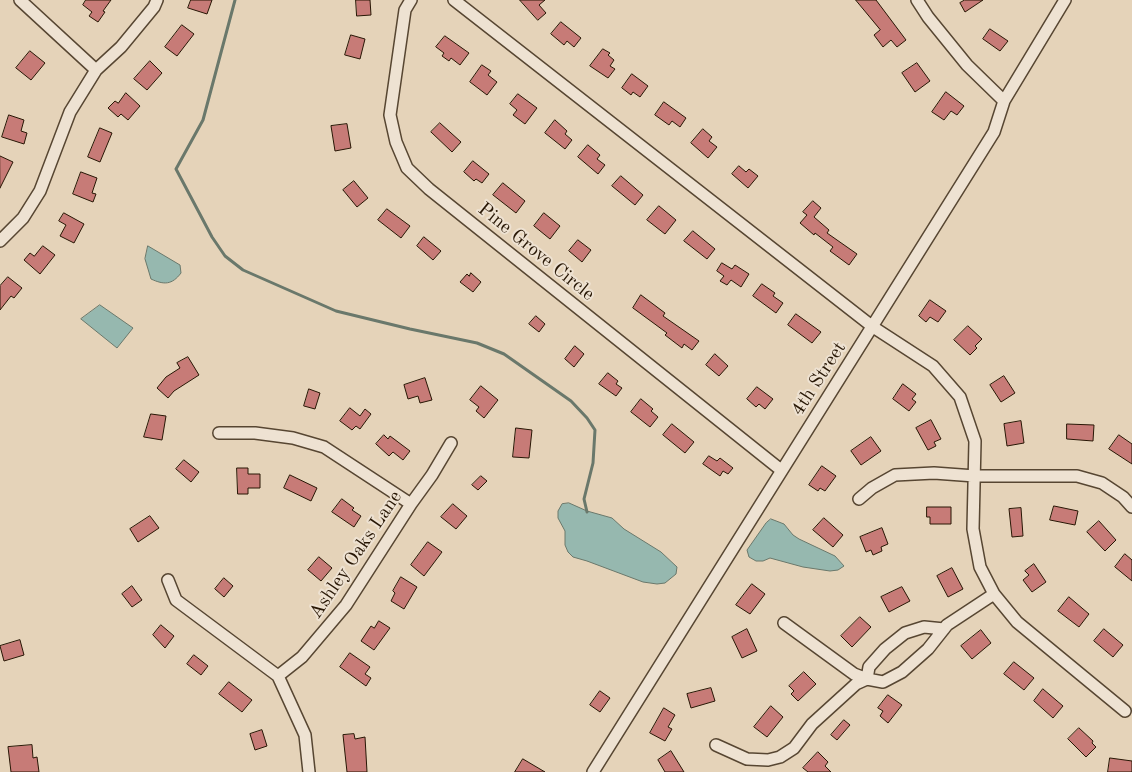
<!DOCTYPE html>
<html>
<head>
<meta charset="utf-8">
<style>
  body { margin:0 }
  canvas { display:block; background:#e5d3b9 }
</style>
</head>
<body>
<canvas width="1132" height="772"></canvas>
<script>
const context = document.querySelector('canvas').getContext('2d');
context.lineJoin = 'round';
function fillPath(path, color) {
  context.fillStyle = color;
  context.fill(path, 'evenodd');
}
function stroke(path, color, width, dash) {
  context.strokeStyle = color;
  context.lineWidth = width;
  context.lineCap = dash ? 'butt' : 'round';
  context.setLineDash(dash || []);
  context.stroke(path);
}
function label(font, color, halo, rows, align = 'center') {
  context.font = font + ' "Old Standard TT",serif';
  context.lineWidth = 4;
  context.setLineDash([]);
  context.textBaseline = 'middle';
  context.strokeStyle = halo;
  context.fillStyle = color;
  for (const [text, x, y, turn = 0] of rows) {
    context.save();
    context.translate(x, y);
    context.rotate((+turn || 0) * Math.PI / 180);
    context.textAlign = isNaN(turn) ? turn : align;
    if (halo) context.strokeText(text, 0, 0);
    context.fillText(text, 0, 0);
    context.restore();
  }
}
const water = new Path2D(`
  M148 246 180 265 181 273C172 285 164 285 151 279L145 259Z
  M100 305 133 328 117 348 81 319Z
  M569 503 587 511 612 518 624 529 661 552 677 567 676 574 665 583 657 584 643 582 587 561 573 557 568 552 565 545V531L558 518V511L562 504Z
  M771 519 784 524 793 535 799 539 835 556 844 566 838 570 830 571 803 567 770 558 763 561H756L749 557 747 550 766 523Z`);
const stream = new Path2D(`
  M235 0 203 120 176 169 212 237 225 256 243 270 336 311 410 329 477 343 504 354 571 401 587 418 595 430 593 463 584 499 587 512`);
const building = new Path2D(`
  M86 0H111L103 11 105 12 98 22 89 16 92 12 83 5Z
  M191 0H212L207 14 188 8Z
  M356 0H370L371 15 357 16Z
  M520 0H545L539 5 546 13 538 20Z
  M856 0H876L906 40 897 47 891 40 883 47 874 35 880 30Z
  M965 0H983L965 12 960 3Z
  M561 22 581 38 574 47 567 41 564 45 551 34Z
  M182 25 194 34 177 56 165 47Z
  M990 29 1008 41 1000 51 983 39Z
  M351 35 365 39 360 59 345 55Z
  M445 36 469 53 460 65 451 58 449 61 442 56 444 53 436 47Z
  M603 49 610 53 608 55 614 60 610 66 615 69 608 78 590 66Z
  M30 51 45 63 31 80 16 68Z
  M150 61 162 73 147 90 134 79Z
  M917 63 930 81 915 92 902 73Z
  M482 65 491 71 488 75 497 82 487 95 470 82Z
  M632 74 648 86 640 97 633 92 631 95 622 88Z
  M946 92 964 106 957 115 951 111 944 120 932 112Z
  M126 93 140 106 128 120 121 114 118 117 108 108 115 101 118 103Z
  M518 94 537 108 525 124 513 115 517 110 510 104Z
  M664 102 686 118 680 127 672 121 669 125 655 115Z
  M9 115 24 120 21 131 27 133 24 144 2 137Z
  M555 120 567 131 565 134 572 140 565 149 545 133Z
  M440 123 461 142 452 152 431 132Z
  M347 124 351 148 335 151 331 126Z
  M100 128 112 133 100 162 88 157Z
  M703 129 712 137 709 141 717 147 708 158 691 143Z
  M588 145 600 155 597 159 605 165 598 174 578 157Z
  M0 156 13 162 0 188Z
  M473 161 489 174 482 183 476 179 474 181 464 172Z
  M739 166 746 172 749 169 758 176 748 188 732 174Z
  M81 172 97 178 92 193 96 194 93 202 73 194Z
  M621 176 643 195 635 205 612 186Z
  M354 181 368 198 357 207 343 190Z
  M503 183 525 201 516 213 493 195Z
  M813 201 821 208 814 217 829 230 827 233 857 254 849 265 830 251 833 247 815 233 814 235 800 223 807 215 803 212Z
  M659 206 676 220 665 234 647 220Z
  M387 209 410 226 401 238 378 220Z
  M64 213 84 224 74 243 60 236 66 225 59 221Z
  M544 213 560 226 550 239 534 226Z
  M693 231 715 249 707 259 684 241Z
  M424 237 441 251 433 260 417 246Z
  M578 240 591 250 582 262 569 251Z
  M43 246 55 255 40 274 24 260 30 253 34 256Z
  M722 263 732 269 735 265 749 274 741 287 731 280 727 285 720 281 724 276 717 271Z
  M471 273 481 282 473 292 460 282 467 274 469 276Z
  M8 277 22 288 14 298 11 296 0 310V286Z
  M762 284 775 293 773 296 783 303 776 313 753 296Z
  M641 295 665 313 663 316 699 341 692 350 684 344 682 348 665 335 667 333 633 308Z
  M930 300 946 311 938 322 930 317 926 322 919 316Z
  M796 314 821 332 812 343 788 325Z
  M536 316 545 324 539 332 529 324Z
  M968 326 982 339 975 346 977 348 970 355 954 340Z
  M575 346 584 354 574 367 565 359Z
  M715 354 728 366 719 376 706 365Z
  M188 357 199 375 174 391 168 398 157 388 166 377 180 368 177 363Z
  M608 373 618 381 616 384 622 388 616 396 599 384Z
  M1004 376 1015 393 1001 402 990 385Z
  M425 378 432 400 420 403 418 396 408 399 404 385Z
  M903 384 916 394 912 399 916 402 909 411 893 399Z
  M481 386 498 400 484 418 476 411 479 407 470 400Z
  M757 387 773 399 765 409 759 404 756 407 747 399Z
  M309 389 320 393 315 409 304 406Z
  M641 399 653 409 651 411 658 417 650 427 631 412Z
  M350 408 360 416 365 409 371 414 360 429 356 426 352 430 340 421Z
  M151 414 166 416 162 440 144 437Z
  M931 420 941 439 934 442 936 446 928 450 916 428Z
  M1021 421 1024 443 1007 446 1004 424Z
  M672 424 694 442 685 453 663 435Z
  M1067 424 1094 425 1093 441 1067 439Z
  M516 428 532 430 529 458 513 457Z
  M384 435 388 439 390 436 410 451 403 460 393 452 389 456 376 444Z
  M1119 435 1132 444V464L1109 449Z
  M871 437 881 451 861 465 851 451Z
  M709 456 717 461 720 458 733 468 728 474 723 471 720 476 703 464Z
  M184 460 199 472 191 482 176 469Z
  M822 466 836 476 825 491 820 488 818 491 809 485Z
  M237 468H248V474H260V488H248V494H238Z
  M290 475 317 488 311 501 284 488Z
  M481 476 487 481 478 490 472 485Z
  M342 499 354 508 352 510 361 516 354 527 332 512Z
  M453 504 467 516 456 529 441 517Z
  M1054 506 1078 511 1075 525 1050 520Z
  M927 507H951V524H930V517H927Z
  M1021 508 1023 536 1012 537 1009 509Z
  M150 516 159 528 138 542 130 529Z
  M824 518 843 535 833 547 813 530Z
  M1099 521 1116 540 1105 551 1087 532Z
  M882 528 888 544 881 547 882 551 873 555 871 550 866 552 860 537Z
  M428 542 442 552 424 576 411 565Z
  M1125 554 1132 560V581L1115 567Z
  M319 557 332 568 321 581 308 570Z
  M1034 564 1046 582 1032 592 1023 580 1029 575 1025 571Z
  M952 568 963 589 948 597 937 576Z
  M401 577 417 587 404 609 391 601 395 593 393 591Z
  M224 578 233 586 224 597 215 589Z
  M752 584 765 594 750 614 736 605Z
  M132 586 142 600 132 607 122 594Z
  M902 587 910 601 889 612 881 597Z
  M1069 597 1089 614 1079 627 1058 611Z
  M860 617 871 627 852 647 841 636Z
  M379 621 390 628 374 650 361 641 371 626 374 628Z
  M161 625 174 636 165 648 153 635Z
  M747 629 757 651 742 658 732 637Z
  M1104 629 1123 645 1113 657 1094 641Z
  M981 630 991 643 972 659 961 646Z
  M20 640 24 655 4 661 0 646Z
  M350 653 370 667 365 674 371 678 366 686 340 667Z
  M194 655 208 666 201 675 187 664Z
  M1014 662 1034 678 1024 690 1004 674Z
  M804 672 816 684 798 701 791 694 794 691 789 686Z
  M229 682 252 700 242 712 219 694Z
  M711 688 715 701 691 708 687 694Z
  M1043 689 1063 706 1053 718 1034 701Z
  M600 691 610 698 600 712 590 705Z
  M888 695 902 705 888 723 880 716 883 711 878 708Z
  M771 706 783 717 767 737 754 727Z
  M664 708 675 715 668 727 672 729 665 741 650 733Z
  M844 720 850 725 837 740 831 735Z
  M1079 728 1093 741 1092 743 1096 747 1086 757 1068 739Z
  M262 730 267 746 255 750 250 734Z
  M354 734 355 739 365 737 367 772H347L343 735Z
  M32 745 33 758 37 757 39 772H11L8 747Z
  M671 751 684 772H665L658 760Z
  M818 752 828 762 825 766 831 772H808L803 768Z
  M1110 758 1132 761V772H1108Z
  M523 759 545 772H515Z`);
const minor = new Path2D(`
  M20 0 96 70
  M411 0 405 10 390 115 396 142 407 168 429 189 781 470
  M454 0 873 327 933 366 960 397 975 441 973 529 980 567 994 594 1017 622 1125 711
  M917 0 928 17 967 65 1004 101
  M0 241 23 218 40 191 70 112 96 70 121 47 154 7 157 0
  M219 433H255L293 438 324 447 411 504
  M859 499 872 488 895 475 934 473 975 476H1077L1102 483 1123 497 1132 507
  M168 580 176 600 278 676 305 735 309 772
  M784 623 854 674 867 679
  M278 676 302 657 346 605 411 504 432 475 451 443
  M867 679 869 667 885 649 905 633 924 627 944 629
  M716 745 747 759 768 760 780 757 794 748 812 724 856 684 867 679 883 682 902 672 928 649 947 625 994 594
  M593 772 994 132 1004 101 1065 0`);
const streetNames = [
  ["Pine Grove Circle",536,252,39],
  ["4th Street",819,379,-57],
  ["Ashley Oaks Lane",356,555,-56]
];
fillPath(water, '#96b8af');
stroke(water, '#6a786b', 1);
stroke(stream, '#6a786b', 3);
fillPath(building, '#c77b77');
stroke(building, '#281705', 1);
stroke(minor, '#574632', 14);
stroke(minor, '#eee2d2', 11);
label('19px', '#281705', '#eee2d2', streetNames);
</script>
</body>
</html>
